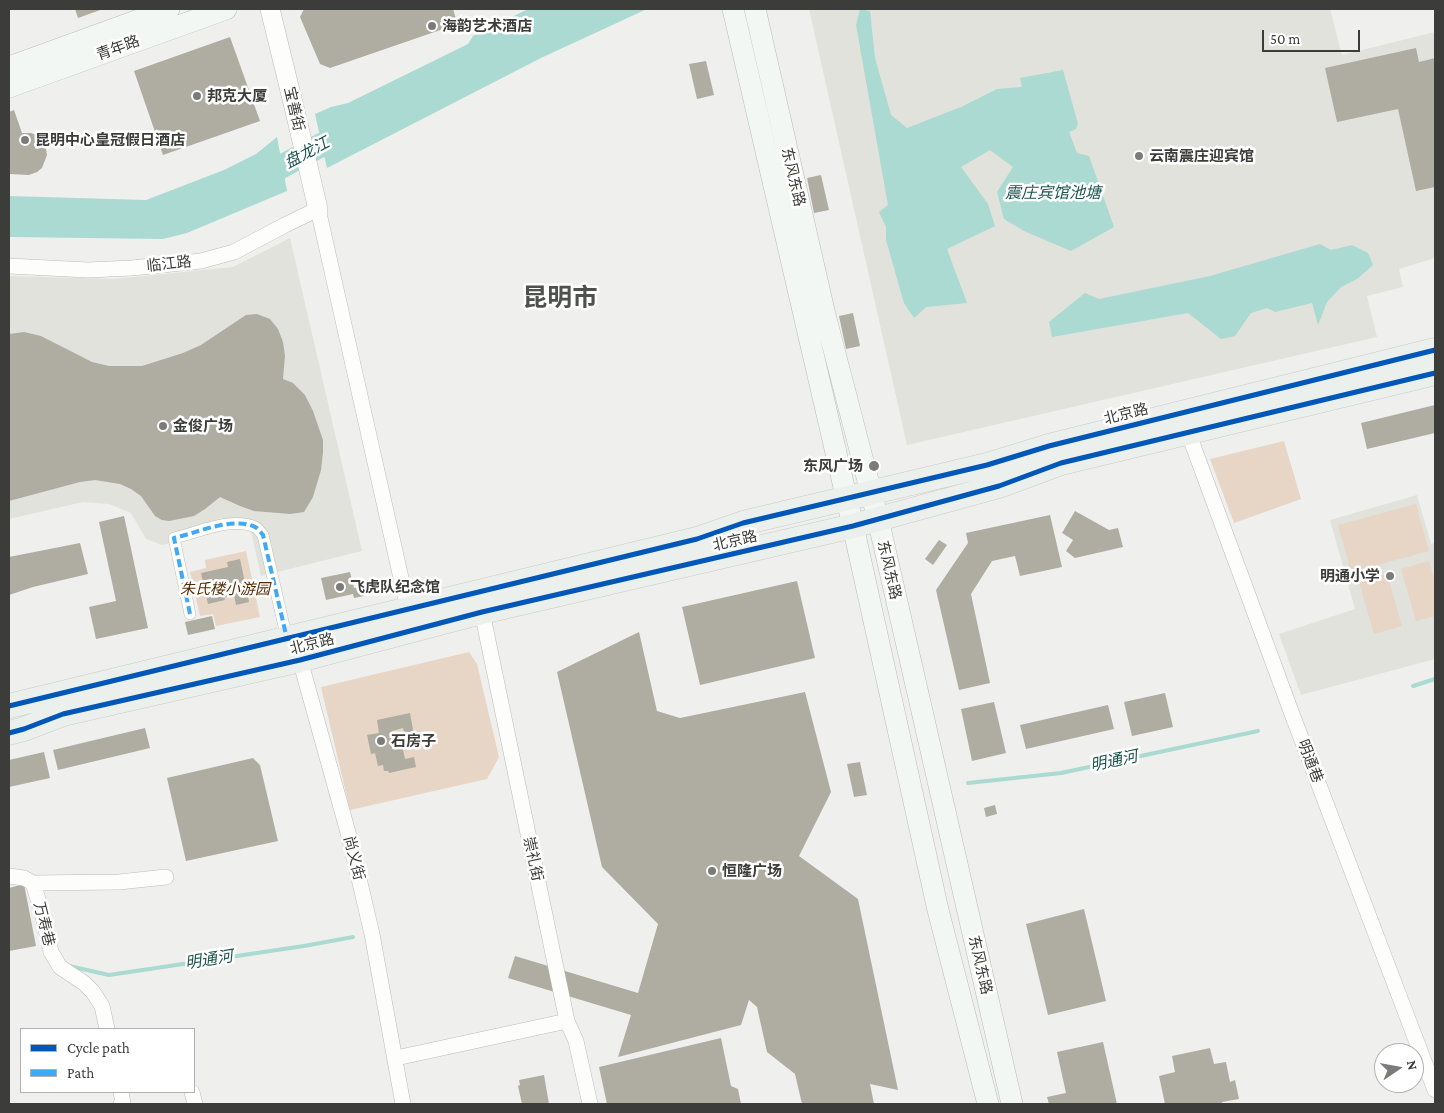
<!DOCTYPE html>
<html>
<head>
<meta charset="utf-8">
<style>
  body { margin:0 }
  #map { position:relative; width:1444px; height:1113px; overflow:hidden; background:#eff0ed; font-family:"Crimson Pro",serif }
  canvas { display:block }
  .frame { position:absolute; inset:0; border:10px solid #3c3d3b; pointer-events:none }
  .legend { position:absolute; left:20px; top:1028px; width:175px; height:65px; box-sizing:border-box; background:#fff; border:1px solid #b1b1b1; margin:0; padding:6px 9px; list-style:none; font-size:15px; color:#3c3d3b }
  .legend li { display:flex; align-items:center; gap:10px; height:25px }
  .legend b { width:25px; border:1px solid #b1b1b1 }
  .north { position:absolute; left:1374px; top:1043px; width:50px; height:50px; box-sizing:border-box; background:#fff; border:1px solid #b1b1b1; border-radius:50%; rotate:78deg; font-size:14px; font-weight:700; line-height:20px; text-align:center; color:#3c3d3b }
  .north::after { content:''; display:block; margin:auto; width:18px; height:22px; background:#7b7c79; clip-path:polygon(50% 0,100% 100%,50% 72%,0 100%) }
  .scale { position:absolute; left:1262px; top:30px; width:98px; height:22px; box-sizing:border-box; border:2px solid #3c3d3b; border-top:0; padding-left:6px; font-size:15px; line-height:18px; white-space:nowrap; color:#3c3d3b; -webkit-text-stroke:4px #fff; paint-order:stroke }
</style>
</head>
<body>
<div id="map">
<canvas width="1444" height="1113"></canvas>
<div class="frame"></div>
<ul class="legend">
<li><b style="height:6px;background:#0057b8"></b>Cycle path</li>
<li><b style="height:6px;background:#3fa9f5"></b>Path</li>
</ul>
<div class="north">N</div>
<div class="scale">50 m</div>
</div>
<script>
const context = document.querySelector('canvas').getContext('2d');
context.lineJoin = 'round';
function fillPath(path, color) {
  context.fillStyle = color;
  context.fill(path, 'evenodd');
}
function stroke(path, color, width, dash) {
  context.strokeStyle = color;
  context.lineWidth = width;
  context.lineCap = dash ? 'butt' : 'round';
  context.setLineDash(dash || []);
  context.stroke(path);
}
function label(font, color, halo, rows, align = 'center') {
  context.font = font + ' "Crimson Pro","Noto Sans SC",serif';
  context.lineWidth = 5;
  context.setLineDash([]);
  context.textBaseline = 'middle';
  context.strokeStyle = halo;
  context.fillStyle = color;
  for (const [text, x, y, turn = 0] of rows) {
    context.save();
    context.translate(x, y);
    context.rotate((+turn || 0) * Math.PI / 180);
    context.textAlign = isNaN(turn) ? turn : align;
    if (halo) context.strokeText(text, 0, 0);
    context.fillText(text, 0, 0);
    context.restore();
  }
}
const built = new Path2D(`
  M809 9H1330L1342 55 1435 32V258L1399 269 1403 287 1367 296 1377 337 907 445Z
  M290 238 362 551 261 576 250 527 221 518 189 538 162 545 146 539 131 513 109 504 83 502 9 519V276L115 279 233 267Z
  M1417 495 1431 544 1435 543V659L1301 695 1279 634 1355 609 1330 520Z`);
const green = new Path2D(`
  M1284 441 1301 499 1234 523 1210 459Z
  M1416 504 1429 551 1351 572 1338 525Z
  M246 551 260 617 216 626 213 614 200 616 190 572 206 568 205 560Z
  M1429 561 1435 583V616L1416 621 1401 569Z
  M1387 574 1402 626 1374 634 1359 582Z
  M469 652 477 664 499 757 487 779 350 810 321 687Z`);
const water = new Path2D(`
  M528 9H647L541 58 327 168 315 114 331 107 348 103 468 44 473 36Z
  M860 9 870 11 875 58 891 115 907 128 961 107 997 89 1022 87 1020 78 1063 70 1078 124 1076 129 1069 132 1077 153 1089 156 1114 227 1071 251 1024 231 1004 219 997 192 1013 167 990 150 961 167 988 204 995 226 947 249 967 303 926 307 914 318 904 303 886 240V227L879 212 888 205 856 25Z
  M277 137 287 191 187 233 163 239 9 237V196L146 200 224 170 256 154Z
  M1320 244 1331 250 1352 245 1368 253 1373 265 1357 279 1341 287 1327 302 1318 325 1312 303 1275 312 1267 308 1251 313 1235 336 1221 339 1188 313 1052 337 1049 322 1085 293 1099 299 1210 276Z`);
const stream = new Path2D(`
  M1413 686 1435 679
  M968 783 1061 773 1258 731
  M69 966 109 975 304 946 353 937`);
const river = new Path2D(`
  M253 182 351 129`);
const building = new Path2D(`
  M75 9H103L78 18Z
  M304 9H453L456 19 452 26 330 68 320 64 300 17Z
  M230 37 260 121 163 155 134 71Z
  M1416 48 1419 62 1435 58V187L1416 191 1398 109 1337 122 1325 68Z
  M706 61 714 95 697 99 689 64Z
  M14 110 22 133H31L36 135 44 143 46 149 47 155 42 168 37 172 29 175 9 174V112Z
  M821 175 829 210 814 213 807 178Z
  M853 313 860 346 846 349 839 316Z
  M257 314 270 319 278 329 283 342 285 356 283 379 293 383 305 395 313 411 323 440V452L321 470 313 497 304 512 290 514 254 511 240 506 220 497 205 509 194 516 169 521 162 520 155 516 141 496 131 489 120 484 95 480 80 482 9 501V334L24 332 41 336 92 362 109 366H142L183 353 201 345 246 315Z
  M1435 405V433L1367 449 1361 423Z
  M1075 511 1109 530 1118 528 1123 547 1075 558 1066 551 1073 540 1062 533Z
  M1050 515 1062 567 1020 576 1015 556 992 561 971 594 990 683 959 690 936 590 968 543 966 533Z
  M124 516 148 628 96 639 89 607 116 601 99 522Z
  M939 540 947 545 933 565 925 559Z
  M80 543 88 574 33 587 9 595V557Z
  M240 559 249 602 236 605 234 595 224 597 225 600 208 604 201 573 228 567 227 562Z
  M350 572 354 588 362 587 364 596 354 598 353 594 326 600 321 578Z
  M797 581 815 658 700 685 682 607Z
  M212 616 215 629 188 635 185 622Z
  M639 632 657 711 680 718 805 692 831 792 799 856 858 899 898 1090 870 1084 874 1104H802L795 1074 767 1052 757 1007 749 1000 741 1025 618 1057 631 1015 508 978 515 956 638 993 658 924 602 867 557 672Z
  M1165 693 1173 727 1132 736 1124 702Z
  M994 702 1006 753 972 761 961 709Z
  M1108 705 1114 729 1026 749 1020 725Z
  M410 713 414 735 405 737 403 728 392 731 395 746 402 745 405 759 414 757 416 767 389 773 388 771H384L383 765 378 766 375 753 371 754 367 735 379 733 377 720Z
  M145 728 150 748 58 770 53 750Z
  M44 752 50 778 9 787V760Z
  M253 758 260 765 278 841 186 861 167 778Z
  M860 762 867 795 854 797 847 764Z
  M995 805 997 814 986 817 984 808Z
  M24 884 36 946 9 951V888Z
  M1084 909 1106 1001 1048 1015 1026 924Z
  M721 1038 731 1086 738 1089 741 1104H607L599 1067Z
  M1103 1042 1117 1104H1049L1047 1097 1066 1093 1057 1052Z
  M1210 1048 1214 1064 1226 1062 1230 1082 1235 1080 1239 1099 1222 1102V1104H1165L1159 1076 1175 1072 1172 1056Z
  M544 1075 549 1104H522L518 1086 520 1085 519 1080Z`);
const pedestrian = new Path2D(`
  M190 614 174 538C197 533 232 516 255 527 258 528 261 533 263 535L287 639`);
const minor = new Path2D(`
  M9 266 88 270 132 268 201 261 234 252 285 225 318 209 408 609
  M1188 432 1292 714 1435 1090
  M482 612 567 1021 576 1041 590 1104
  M300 660 349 836 372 934 403 1104
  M9 876 24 878 33 883 42 912 51 952 60 967 84 983 93 992 102 1006 107 1029
  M33 883 119 882 166 877
  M396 1058 567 1021
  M192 1092 195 1104
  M121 1104 123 1103 121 1092`);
const tertiary = new Path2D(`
  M270 9 294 107 318 209`);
const secondary = new Path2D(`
  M733 9 853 526 938 910 988 1104
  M755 9 825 315 878 519 1012 1104
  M9 67 169 9
  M9 87 226 9`);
const primary = new Path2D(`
  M9 706 697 539 743 523 987 465 1049 446 1435 350
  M9 733 24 729 63 714 300 660 482 612 853 526 999 486 1061 463 1435 373`);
const quiet = new Path2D(`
  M190 614 174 538C197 533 232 516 255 527 258 528 261 533 263 535L287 639`);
const cycleway = new Path2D(`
  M9 706 697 539 743 523 987 465 1049 446 1435 350
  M9 733 24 729 63 714 300 660 482 612 853 526 999 486 1061 463 1435 373`);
const markers = [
  [432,26,5,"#7b7c79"],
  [197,96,5,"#7b7c79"],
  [25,140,5,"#7b7c79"],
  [1139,156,5,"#7b7c79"],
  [163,426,5,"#7b7c79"],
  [874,466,6,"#7b7c79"],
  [1390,576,5,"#7b7c79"],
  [340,587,5,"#7b7c79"],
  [381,741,5,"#7b7c79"],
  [712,871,5,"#7b7c79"]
];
const poiNames = [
  ["海韵艺术酒店",442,26],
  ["邦克大厦",207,96],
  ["昆明中心皇冠假日酒店",35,140],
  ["云南震庄迎宾馆",1149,156],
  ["金俊广场",173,426],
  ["东风广场",863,466,"right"],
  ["明通小学",1380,576,"right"],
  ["飞虎队纪念馆",350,587],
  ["石房子",391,741],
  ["恒隆广场",722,871]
];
const streetNames = [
  ["青年路",118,48,-20],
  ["宝善街",294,109,77],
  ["东风东路",793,177,77],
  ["临江路",169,264,-6],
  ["北京路",1126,414,-14],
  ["北京路",735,541,-13],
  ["东风东路",889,570,77],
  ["北京路",312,644,-14],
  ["明通巷",1310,761,69],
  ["尚义街",354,858,76],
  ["崇礼街",533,859,78],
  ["万寿巷",44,924,76],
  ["东风东路",980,965,77]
];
const parkNames = [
  ["朱氏楼小游园",225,589]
];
const waterNames = [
  ["盘龙江",307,153,-28],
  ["震庄宾馆池塘",1053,193],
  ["明通河",1114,761,-12],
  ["明通河",209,960,-9]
];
const townNames = [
  ["昆明市",560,298]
];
fillPath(built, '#e0e2db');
fillPath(green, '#e7d5c6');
fillPath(water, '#aadad1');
stroke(stream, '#aadad1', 4);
stroke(river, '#aadad1', 24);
fillPath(building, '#afaca2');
stroke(pedestrian, '#bcbdba', 12);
stroke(minor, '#bcbdba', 16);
stroke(tertiary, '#bcbdba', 20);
stroke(secondary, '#bcbdba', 22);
stroke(primary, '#cbcbca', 25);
stroke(pedestrian, '#fdfdfc', 11);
stroke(minor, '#fdfdfc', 15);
stroke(tertiary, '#fdfdfc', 19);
stroke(secondary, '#f3f7f4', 21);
stroke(primary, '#ebf0ec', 24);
stroke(quiet, '#3fa9f5', 4, [8, 4]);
stroke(cycleway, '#0057b8', 5);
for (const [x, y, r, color] of markers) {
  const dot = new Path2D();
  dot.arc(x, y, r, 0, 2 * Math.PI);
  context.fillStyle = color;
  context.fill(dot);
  stroke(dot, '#fff', 2);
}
label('bold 15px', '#3c3d3b', '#fff', poiNames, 'left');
label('15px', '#3c3d3b', '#fff', streetNames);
label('italic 15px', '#542b00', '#fff', parkNames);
label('italic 16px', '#1b544d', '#fff', waterNames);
label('bold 25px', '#4f514c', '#fff', townNames);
</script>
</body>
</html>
